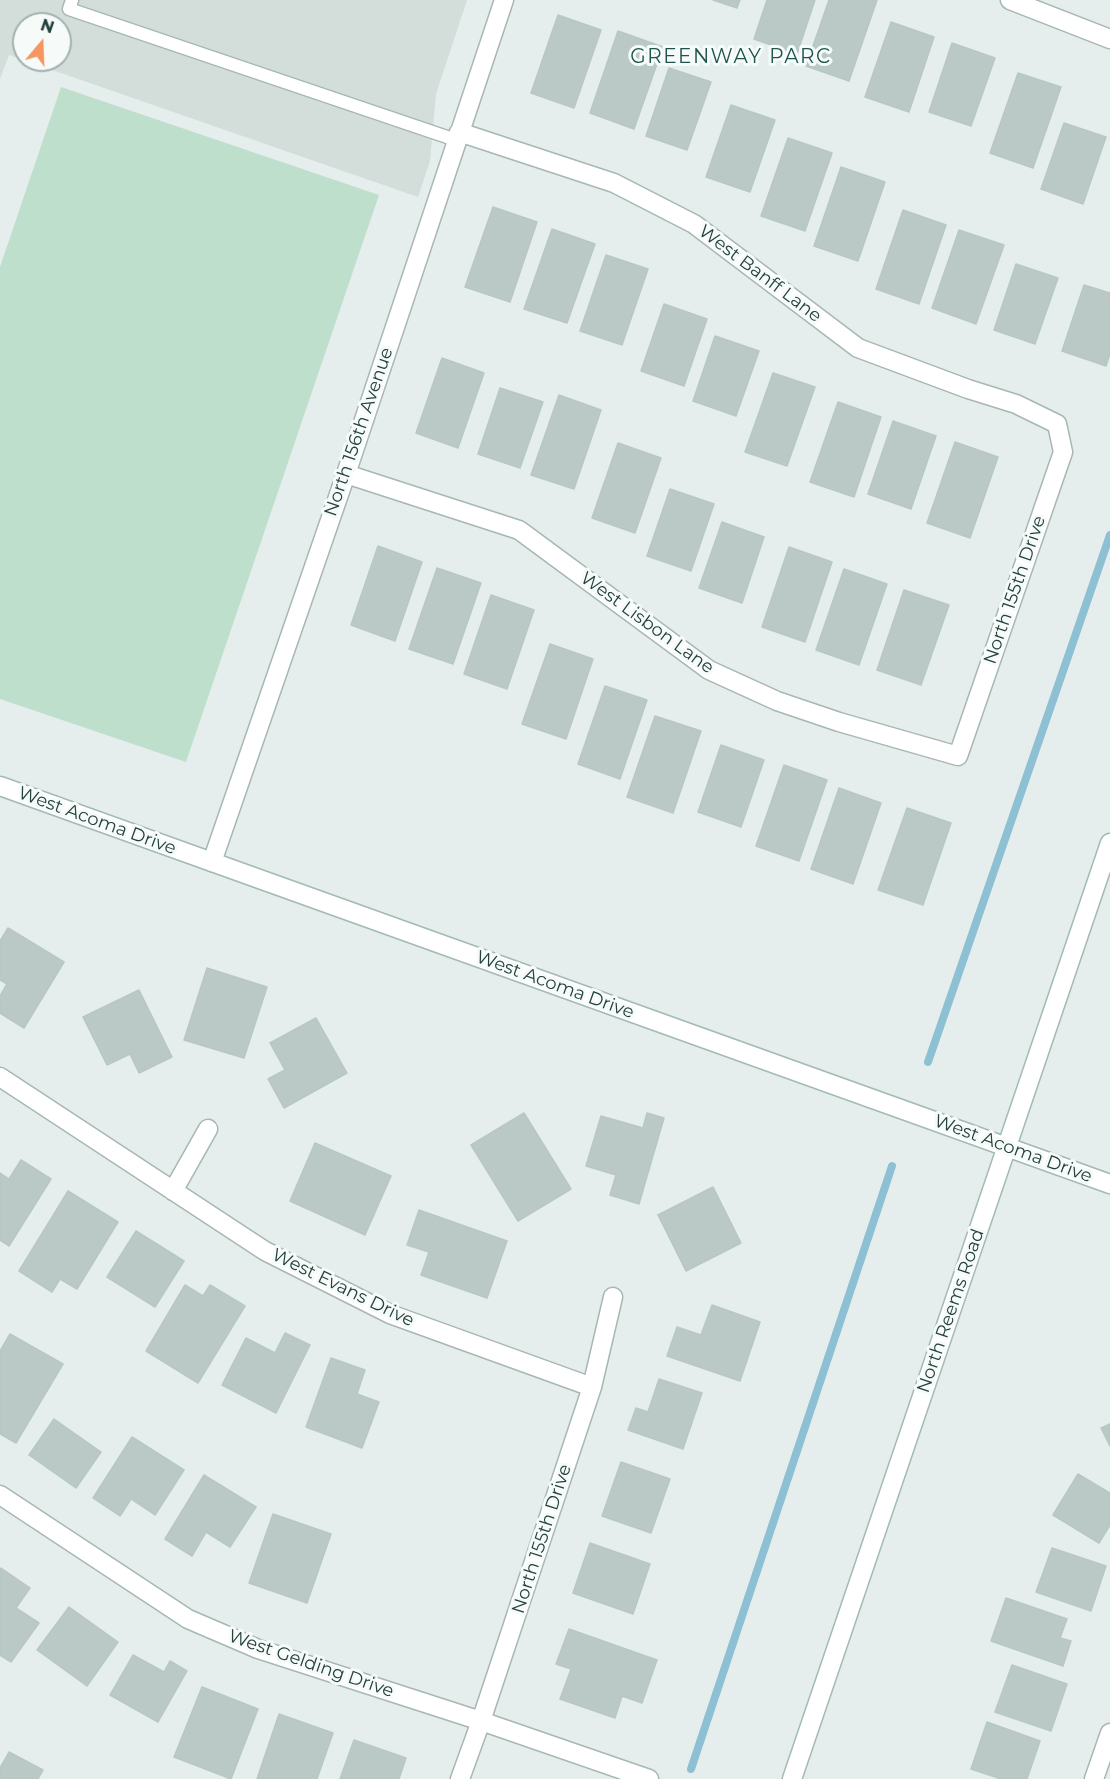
<!DOCTYPE html>
<html>
<head>
<meta charset="utf-8">
<style>
  body { margin:0 }
  #map { position:relative; width:1110px; height:1779px; overflow:hidden; background:#e5eeec; font-family:Montserrat,sans-serif }
  canvas { display:block }
  .north { position:absolute; left:12px; top:12px; width:60px; height:60px; box-sizing:border-box; background:#f6fbf9; border:2px solid #a2b1ae; border-radius:50%; rotate:19deg; font-size:16px; font-weight:700; line-height:24px; text-align:center; color:#24413d }
  .north::after { content:''; display:block; margin:auto; width:21px; height:27px; background:#f3965f; clip-path:polygon(50% 0,100% 100%,50% 72%,0 100%) }
</style>
</head>
<body>
<div id="map">
<canvas width="1110" height="1779"></canvas>
<div class="north">N</div>
</div>
<script>
const context = document.querySelector('canvas').getContext('2d');
context.lineJoin = 'round';
function fillPath(path, color) {
  context.fillStyle = color;
  context.fill(path, 'evenodd');
}
function stroke(path, color, width, dash) {
  context.strokeStyle = color;
  context.lineWidth = width;
  context.lineCap = dash ? 'butt' : 'round';
  context.setLineDash(dash || []);
  context.stroke(path);
}
function label(font, color, halo, rows, align = 'center') {
  context.font = font + ' Montserrat,sans-serif';
  context.lineWidth = 6;
  context.setLineDash([]);
  context.textBaseline = 'middle';
  context.strokeStyle = halo;
  context.fillStyle = color;
  for (const [text, x, y, turn = 0] of rows) {
    context.save();
    context.translate(x, y);
    context.rotate((+turn || 0) * Math.PI / 180);
    context.textAlign = isNaN(turn) ? turn : align;
    if (halo) context.strokeText(text, 0, 0);
    context.fillText(text, 0, 0);
    context.restore();
  }
}
const built = new Path2D(`
  M0 0H467L436 94 430 161 418 197 9 55 0 79ZM24 24H60V60H24Z`);
const green = new Path2D(`
  M61 87 379 195 186 762 0 699V267Z`);
const stream = new Path2D(`
  M928 1062 1110 535
  M691 1769 892 1166`);
const building = new Path2D(`
  M713 0H740L737 8Z
  M767 0H815L797 54 754 39Z
  M829 0H877L849 81 806 66Z
  M558 15 601 30 574 108 531 93Z
  M891 22 934 37 909 112 865 97Z
  M618 31 663 47 634 129 590 113Z
  M952 43 995 58 971 126 929 112Z
  M669 68 711 82 687 150 646 136Z
  M1018 73 1061 87 1033 168 990 153Z
  M731 105 775 120 750 192 706 177Z
  M1064 123 1106 137 1083 204 1041 189Z
  M788 138 832 153 805 231 761 216Z
  M841 167 885 182 858 261 814 246Z
  M493 207 537 222 510 302 465 287Z
  M903 210 946 225 919 304 876 289Z
  M552 229 595 244 567 323 524 309Z
  M959 230 1004 245 976 324 932 308Z
  M606 255 648 269 622 345 580 331Z
  M1016 264 1058 278 1035 344 994 330Z
  M1084 285 1110 293V354L1106 366 1062 351Z
  M664 304 707 319 684 386 641 371Z
  M715 336 759 351 736 416 693 401Z
  M442 358 484 373 458 448 416 433Z
  M773 373 815 387 787 466 745 452Z
  M500 388 543 402 520 468 478 454Z
  M559 395 601 410 574 489 531 475Z
  M838 402 881 417 854 497 810 482Z
  M893 421 936 436 911 509 868 494Z
  M955 442 998 457 970 538 927 523Z
  M618 443 661 458 635 533 592 518Z
  M670 489 714 504 691 571 647 556Z
  M722 522 764 537 742 603 699 588Z
  M378 546 422 562 395 641 351 625Z
  M789 547 832 562 805 642 762 627Z
  M437 568 481 583 453 664 409 649Z
  M844 569 887 584 859 665 816 650Z
  M904 590 949 605 921 685 877 670Z
  M491 595 534 610 507 689 464 674Z
  M550 644 593 659 566 739 522 724Z
  M605 686 647 700 620 779 578 764Z
  M655 716 701 731 673 813 627 797Z
  M721 745 764 760 741 827 698 812Z
  M784 765 827 780 799 861 756 846Z
  M839 788 881 803 853 884 811 869Z
  M907 808 951 823 923 905 878 890Z
  M8 928 64 962 24 1028 0 1013V996L7 984 0 980V941Z
  M207 968 267 987 244 1058 184 1040Z
  M139 990 172 1057 139 1073 130 1054 107 1065 83 1017Z
  M316 1018 347 1073 284 1108 268 1079 285 1070 270 1043Z
  M524 1113 571 1189 518 1221 471 1145Z
  M647 1113 664 1118 639 1204 610 1195 616 1175 586 1166 601 1116 643 1128Z
  M315 1143 391 1176 365 1235 290 1201Z
  M21 1160 51 1179 9 1246 0 1240V1173L9 1179Z
  M713 1187 741 1243 686 1271 658 1215Z
  M68 1191 118 1222 77 1289 60 1279 52 1292 19 1271Z
  M419 1210 507 1241 487 1298 421 1275 429 1252 407 1245Z
  M136 1231 184 1261 155 1307 107 1277Z
  M185 1285 203 1296 210 1285 245 1306 198 1383 146 1351Z
  M712 1305 760 1322 740 1381 667 1356 677 1327 701 1335Z
  M285 1333 310 1345 276 1413 222 1385 246 1338 275 1353Z
  M10 1334 63 1364 16 1443 0 1434V1351Z
  M331 1358 365 1370 357 1394 379 1402 362 1448 306 1427Z
  M659 1379 702 1393 683 1449 628 1430 636 1408 648 1412Z
  M54 1419 101 1452 76 1488 29 1455Z
  M1110 1424V1446L1101 1428Z
  M132 1437 184 1470 155 1515 131 1499 120 1516 93 1498Z
  M621 1462 670 1479 651 1533 602 1516Z
  M1078 1474 1110 1493V1525L1099 1543 1053 1515Z
  M204 1475 256 1507 230 1547 206 1532 192 1556 165 1539Z
  M273 1514 331 1534 307 1603 249 1583Z
  M590 1543 650 1564 633 1614 573 1593Z
  M1052 1548 1106 1566 1091 1611 1036 1592Z
  M1 1568 30 1588 16 1608 39 1623 11 1662 0 1655V1570Z
  M1006 1598 1067 1619 1060 1638 1071 1641 1063 1666 991 1641Z
  M69 1607 118 1642 87 1686 37 1650Z
  M569 1629 657 1660 642 1703 622 1696 615 1718 560 1699 571 1669 556 1664Z
  M133 1655 164 1672 170 1661 187 1671 158 1722 110 1695Z
  M1012 1665 1067 1684 1051 1731 995 1712Z
  M202 1687 258 1709 231 1779 174 1757Z
  M279 1714 333 1733 317 1779H257Z
  M987 1722 1040 1741 1027 1779H1001L971 1769Z
  M354 1740 406 1758 399 1779H340Z
  M9 1752 43 1770 38 1779H0V1768Z`);
const lane = new Path2D(`
  M72 0 69 9 456 140`);
const street = new Path2D(`
  M1010 0 1110 39
  M346 474 519 530 709 670 777 701 839 722 958 756 1063 452 1057 424 1016 404 968 389 858 348 694 224 614 183 459 132
  M212 862 346 474 504 0
  M0 1077 265 1251 390 1314 592 1387
  M173 1191 208 1129
  M0 1495 188 1619 258 1649 481 1721 649 1779
  M460 1779 481 1721 592 1387 613 1297
  M1094 1779 1110 1733`);
const secondary = new Path2D(`
  M0 786 1110 1184
  M792 1779 1110 843`);
const streetNames = [
  ["West Banff Lane",760,274,37],
  ["North 156th Avenue",359,432,-71],
  ["North 155th Drive",1015,590,-71],
  ["West Lisbon Lane",647,623,36],
  ["West Acoma Drive",97,821,20],
  ["West Acoma Drive",555,985,20],
  ["West Acoma Drive",1013,1149,20],
  ["West Evans Drive",343,1288,26],
  ["North Reems Road",951,1311,-71],
  ["North 155th Drive",542,1539,-72],
  ["West Gelding Drive",311,1664,19]
];
const neighbourhoodNames = [
  ["GREENWAY PARC",731,57]
];
fillPath(built, '#d3dedb');
fillPath(green, '#bedfcc');
stroke(stream, '#8ec0d3', 8);
fillPath(building, '#bac9c5');
stroke(building, '#b7c8c4', 1.5);
stroke(lane, '#a7b7b4', 15);
stroke(street, '#a7b7b4', 21);
stroke(secondary, '#a3bab5', 21);
stroke(lane, '#fff', 12);
stroke(street, '#fff', 18);
stroke(secondary, '#fff', 18);
label('18px', '#24413d', '#f6fbf9', streetNames);
context.letterSpacing = '1.5px';
label('20px', '#1f544e', '#f6fbf9', neighbourhoodNames);
context.letterSpacing = '0px';
</script>
</body>
</html>
